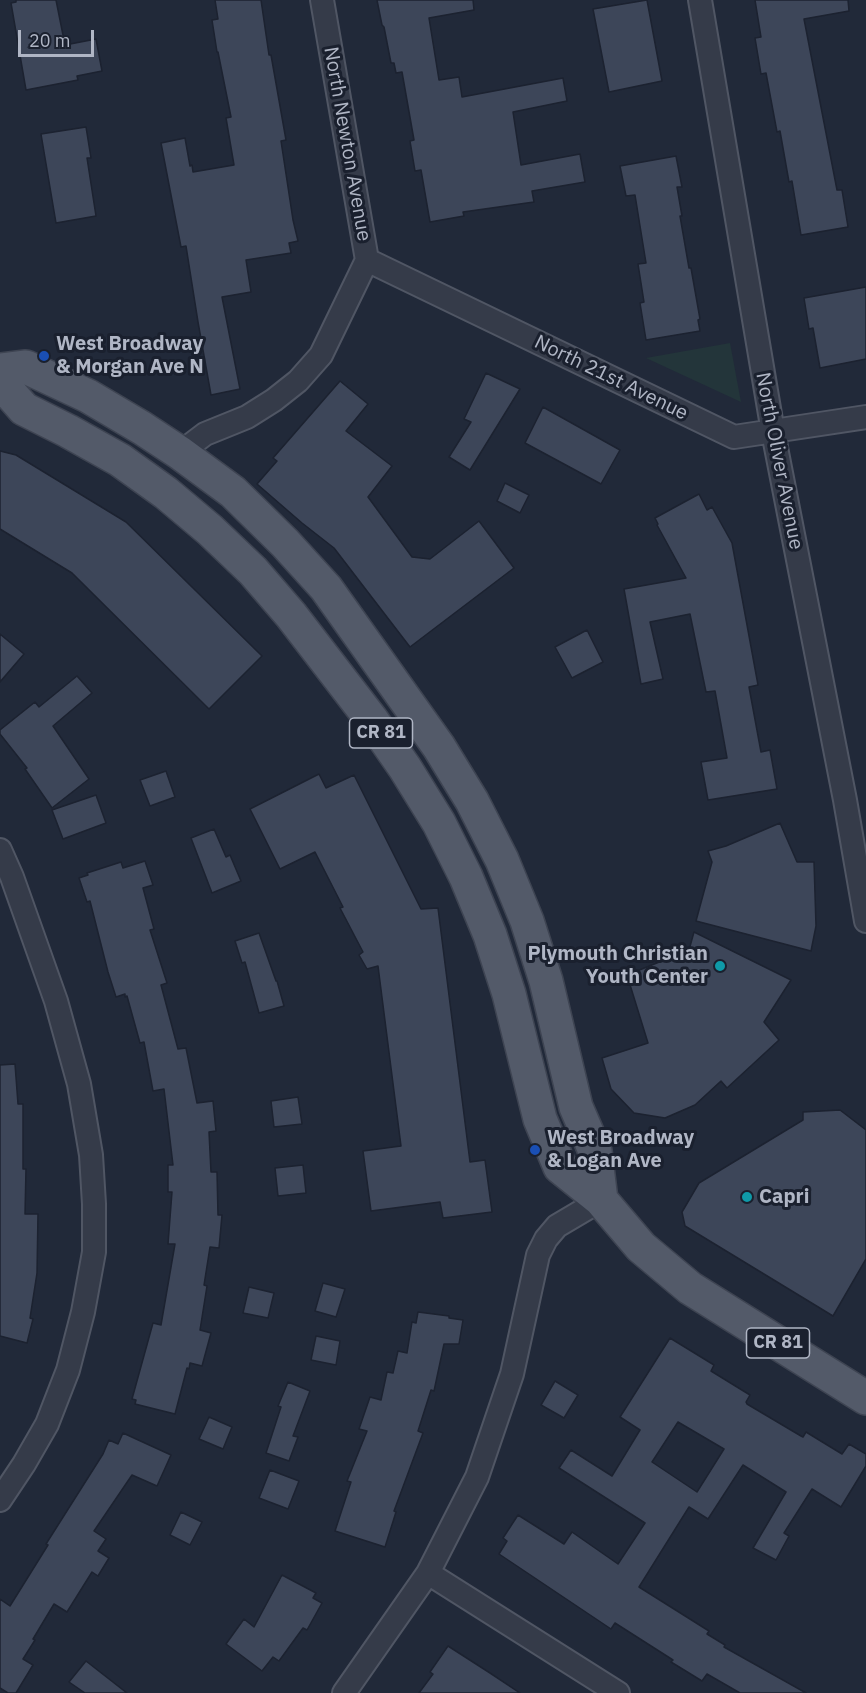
<!DOCTYPE html>
<html>
<head>
<meta charset="utf-8">
<style>
  body { margin:0 }
  #map { position:relative; width:866px; height:1693px; overflow:hidden; background:#212939; font-family:"IBM Plex Sans",sans-serif }
  canvas { display:block }
  .scale { position:absolute; left:18px; top:30px; width:76px; height:27px; box-sizing:border-box; border:3px solid #b0b6c5; border-top:0; padding-left:8px; font-size:18px; line-height:21px; white-space:nowrap; color:#b0b6c5; -webkit-text-stroke:4px #1a202e; paint-order:stroke }
</style>
</head>
<body>
<div id="map">
<canvas width="866" height="1693"></canvas>
<div class="scale">20 m</div>
</div>
<script>
const context = document.querySelector('canvas').getContext('2d');
context.lineJoin = 'round';
function fillPath(path, color) {
  context.fillStyle = color;
  context.fill(path, 'evenodd');
}
function stroke(path, color, width, dash) {
  context.strokeStyle = color;
  context.lineWidth = width;
  context.lineCap = dash ? 'butt' : 'round';
  context.setLineDash(dash || []);
  context.stroke(path);
}
function label(font, color, halo, rows, align = 'center') {
  context.font = font + ' "IBM Plex Sans",sans-serif';
  context.lineWidth = 6;
  context.setLineDash([]);
  context.textBaseline = 'middle';
  context.strokeStyle = halo;
  context.fillStyle = color;
  for (const [text, x, y, turn = 0] of rows) {
    context.save();
    context.translate(x, y);
    context.rotate((+turn || 0) * Math.PI / 180);
    context.textAlign = isNaN(turn) ? turn : align;
    if (halo) context.strokeText(text, 0, 0);
    context.fillText(text, 0, 0);
    context.restore();
  }
}
const green = new Path2D(`
  M730 343 741 402 646 358Z`);
const building = new Path2D(`
  M16 0H56L65 45 96 39 102 71 77 76 78 80 26 90 11 3 16 2Z
  M215 0H261L269 55H271L286 140 281 141 293 220 298 241 289 243 291 253 246 260 251 292 222 297 240 389 211 395 198 322 186 246 181 247 161 143 185 138 190 166 192 165 193 172 234 165 226 118 231 117 218 52H217L212 20 218 19Z
  M377 0H473L474 10 429 18 439 80 459 77 462 97 563 78 567 101 513 112 521 165 580 154 585 182 532 191 534 202 463 212 464 216 430 222 421 170 415 171 410 141 414 140 402 72 396 73 394 63H391L384 27 382 25Z
  M647 0 662 81 609 92 593 9Z
  M755 0H848L849 11 804 19 837 190H842L848 227 801 235 792 181 789 182 780 131 777 132 766 73 761 74 755 38 761 37Z
  M86 127 91 158H87L96 216 56 223 41 134Z
  M676 156 682 187H677L682 216H680L689 268H691L700 319 698 320 700 331 646 340 640 303 644 302 638 264 646 263 635 195 626 196 620 166Z
  M866 287V359L820 368 813 328 809 329 804 298Z
  M486 373 520 389 470 470 449 457 471 422 464 419Z
  M340 381 368 404 346 431 392 466 368 497 412 557 430 559 479 521 514 568 410 647 334 548 302 523 257 484 277 461 273 458Z
  M543 407 620 450 601 484 525 443Z
  M0 451 16 455 126 522 262 656 209 709 72 573 0 529Z
  M505 483 529 495 520 513 497 501Z
  M699 494 707 510 712 507 732 543 758 685 749 687 761 752 770 750 777 789 708 800 701 762 727 758 715 691 706 692 690 614 650 622 663 679 641 684 624 589 686 578 657 525 658 524 655 518Z
  M587 630 603 662 572 678 555 647Z
  M0 634 24 654 0 682Z
  M77 676 92 693 53 726 89 779 52 808 25 769 27 768 0 734V730L35 702 39 707Z
  M166 771 175 797 150 806 140 780Z
  M319 774 326 788 354 775 421 909 438 908 470 1162 485 1160 492 1212 443 1218 440 1202 371 1211 363 1151 401 1146 378 966 367 969 359 955 363 952 340 908 343 907 315 852 280 869 250 809Z
  M96 795 106 823 63 839 52 810Z
  M780 823 797 862H814L816 926 811 951 696 921 712 862 708 851 726 846Z
  M214 829 226 857 230 855 241 881 212 893 191 838Z
  M145 861 153 885 143 888 154 929 150 930 167 983 161 985 178 1049 186 1048 197 1103 213 1101 216 1131 209 1132 211 1172H217L218 1215H222L219 1248 210 1247 204 1285 207 1286 200 1330 211 1333 202 1366 190 1363 189 1369 187 1368 175 1414 135 1404 136 1400 132 1399 153 1323 161 1325 175 1244H168L172 1192H168V1165H173L164 1089 153 1091 144 1042 140 1043 127 996 125 997V994L116 997 108 972 90 901 87 902 79 878 88 875 87 873 121 862 123 868Z
  M694 932 791 980 764 1022 779 1040 727 1088 721 1081 695 1105 665 1118 634 1113 611 1089 602 1058 648 1043 627 975 689 950Z
  M259 933 276 981H277L284 1006 259 1013 245 962 242 963 235 941Z
  M15 1064 18 1104H23V1169H26L25 1214H38L37 1273 30 1318 33 1319 27 1343 0 1336V1065Z
  M298 1097 302 1124 274 1127 271 1101Z
  M840 1110 866 1130V1259L833 1316 685 1226 682 1212 699 1183 803 1120V1112Z
  M303 1165 306 1193 278 1196 275 1168Z
  M323 1283 345 1289 336 1317 315 1311Z
  M249 1287 274 1293 268 1318 243 1313Z
  M418 1312 449 1316V1318L463 1320 459 1344H444L434 1391 431 1390 418 1431 423 1433 394 1511 396 1512 385 1547 335 1531 351 1482 347 1481 367 1431 359 1429 370 1397 381 1400 387 1372 393 1373 398 1351 407 1353 412 1322 416 1323Z
  M316 1336 340 1341 336 1365 311 1360Z
  M670 1338 714 1365 711 1371 750 1395 746 1402 747 1404 801 1436 803 1437 806 1432 842 1454 849 1444 866 1454V1466L841 1507 812 1489 784 1533 789 1536 776 1560 753 1548 786 1492 743 1465 708 1519 689 1507 639 1587 709 1631 707 1634 725 1645 724 1647 806 1693H740L707 1674 702 1681 671 1662 673 1660 615 1623 611 1629 499 1554 507 1541 503 1538 518 1515 564 1544 572 1532 618 1564 645 1523 559 1468 571 1450 612 1476 640 1430 620 1417ZM678 1422 724 1449 697 1492 652 1462Z
  M555 1381 578 1395 564 1418 541 1405Z
  M288 1382 310 1391 293 1436 298 1437 289 1461 266 1453 281 1407 278 1406Z
  M209 1417 232 1427 223 1449 199 1439Z
  M123 1433 171 1455 157 1486 132 1475 94 1531 106 1539 98 1551 109 1558 98 1576 92 1572 67 1612 54 1604 33 1639 35 1640 23 1659 33 1665 16 1693H8L0 1688V1599L10 1606 48 1545 46 1544 103 1454 109 1440 118 1444Z
  M270 1470 299 1481 288 1509 259 1498Z
  M181 1512 202 1522 190 1545 170 1535Z
  M282 1575 316 1593 313 1598 322 1603 307 1630 303 1628 279 1661 273 1657 262 1671 226 1644 244 1619 254 1627Z
  M448 1646 490 1673 520 1693H419L433 1674 430 1672Z
  M86 1661 127 1693H85L69 1682Z`);
const minor = new Path2D(`
  M700 0 773 432 845 800 866 921
  M367 260 734 437 866 417
  M180 453 205 434 247 417 274 400 298 381 321 355 367 260 322 0
  M0 850 12 877 56 1001 79 1084 91 1155 94 1204V1252L83 1312 68 1370 47 1424 24 1464 0 1500
  M428 1573 618 1693
  M344 1693 428 1573 477 1477 512 1374 538 1255 546 1239 557 1226 601 1200`);
const primary = new Path2D(`
  M0 370 26 367 88 396 142 428 180 453 233 492 285 543 326 588 439 747 472 801 502 860 527 921 546 981 576 1107 595 1151 601 1200
  M0 382 24 409 68 431 120 460 166 493 210 530 253 571 291 615 371 719 405 768 439 823 466 877 490 935 509 994 540 1119 560 1167 601 1200 641 1247 690 1288 866 1398`);
const markers = [
  [44,356,6,"#1a4fb4"],
  [720,966,6,"#0f9aa8"],
  [535,1150,6,"#1a4fb4"],
  [747,1197,6,"#0f9aa8"]
];
const shields = [
  [381,733,63],
  [778,1343,63]
];
const shieldNames = [
  ["CR 81",381,733],
  ["CR 81",778,1343]
];
const streetNames = [
  ["North Newton Avenue",347,144,80],
  ["North 21st Avenue",611,378,26],
  ["North Oliver Avenue",779,461,79]
];
const poiNames = [
  ["West Broadway",56,344],
  ["& Morgan Ave N",56,367],
  ["Plymouth Christian",708,954,"right"],
  ["Youth Center",708,977,"right"],
  ["West Broadway",547,1138],
  ["& Logan Ave",547,1161],
  ["Capri",759,1197]
];
fillPath(green, '#23353a');
fillPath(building, '#3d4659');
stroke(building, '#1c2230', 1.5);
stroke(minor, '#505664', 26);
stroke(primary, '#3e4452', 36);
stroke(minor, '#353b49', 22);
stroke(primary, '#535a69', 33);
for (const [x, y, r, color] of markers) {
  const dot = new Path2D();
  dot.arc(x, y, r, 0, 2 * Math.PI);
  context.fillStyle = color;
  context.fill(dot);
  stroke(dot, '#1a202e', 2);
}
for (const [x, y, w] of shields) {
  const box = new Path2D();
  box.roundRect(x - w / 2, y - 15, w, 30, 4.5);
  context.fillStyle = '#1a202e';
  context.fill(box);
  stroke(box, '#b0b6c5', 1.5);
}
label('bold 18px', '#b0b6c5', null, shieldNames);
label('20px', '#b0b6c5', '#1a202e', streetNames);
label('bold 20px', '#b0b6c5', '#1a202e', poiNames, 'left');
</script>
</body>
</html>
